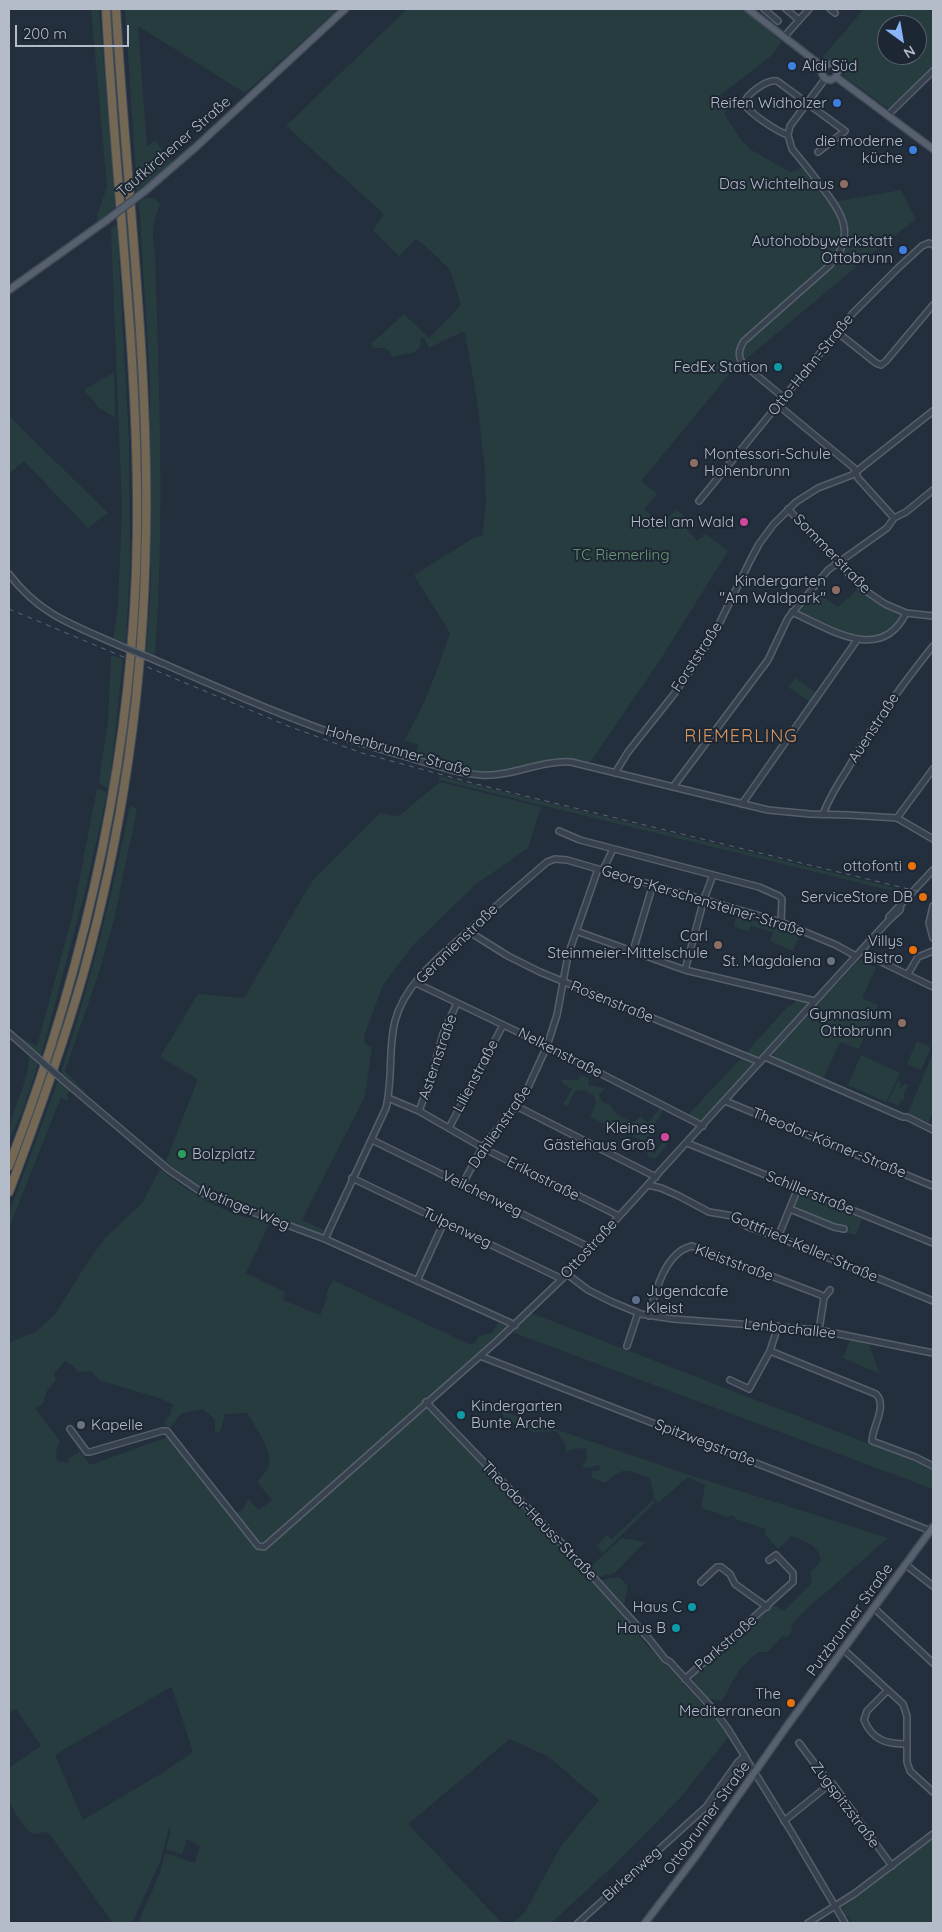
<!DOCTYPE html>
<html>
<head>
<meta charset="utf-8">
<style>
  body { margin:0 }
  #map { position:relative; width:942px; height:1932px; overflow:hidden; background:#242f3e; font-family:Quicksand,sans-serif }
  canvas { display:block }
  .frame { position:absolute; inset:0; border:10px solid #b4bcc9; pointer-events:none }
  .north { position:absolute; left:877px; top:15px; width:50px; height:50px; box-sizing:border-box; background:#1d2633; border:1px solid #59626f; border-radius:50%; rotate:148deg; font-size:14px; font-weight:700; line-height:20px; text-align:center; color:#b4bcc9 }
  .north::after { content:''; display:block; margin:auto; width:18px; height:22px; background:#8ab4f8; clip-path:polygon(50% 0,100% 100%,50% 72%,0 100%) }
  .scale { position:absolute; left:15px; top:25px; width:114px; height:22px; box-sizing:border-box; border:2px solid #b4bcc9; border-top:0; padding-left:6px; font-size:15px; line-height:18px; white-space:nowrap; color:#b4bcc9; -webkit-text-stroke:4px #1d2633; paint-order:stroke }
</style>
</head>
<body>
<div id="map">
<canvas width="942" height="1932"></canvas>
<div class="frame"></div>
<div class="north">N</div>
<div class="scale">200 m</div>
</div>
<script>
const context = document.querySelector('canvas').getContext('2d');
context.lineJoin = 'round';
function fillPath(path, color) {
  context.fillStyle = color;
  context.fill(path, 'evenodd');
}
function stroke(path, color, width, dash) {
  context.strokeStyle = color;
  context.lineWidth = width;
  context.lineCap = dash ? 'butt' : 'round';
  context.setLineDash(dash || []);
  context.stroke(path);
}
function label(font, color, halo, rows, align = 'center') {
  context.font = font + ' Quicksand,sans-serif';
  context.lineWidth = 4;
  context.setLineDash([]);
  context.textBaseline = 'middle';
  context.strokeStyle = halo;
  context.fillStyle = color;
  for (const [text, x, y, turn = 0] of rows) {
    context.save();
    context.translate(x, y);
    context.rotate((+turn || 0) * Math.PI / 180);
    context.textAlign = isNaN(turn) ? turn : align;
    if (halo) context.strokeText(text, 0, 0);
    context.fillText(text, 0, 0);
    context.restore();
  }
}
const green = new Path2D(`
  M91 9H99L116 206 98 223 97 215 107 187Z
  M125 9H338L245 93 138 26 147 146 155 141 173 162 137 191Z
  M407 9H743L782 42 771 56 720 95 728 109 724 114 742 141 753 151 790 172 805 167 833 202 901 190 916 219 876 250 732 371 641 481 657 494 644 509 660 523 677 510 688 520 684 525 697 541 706 534 728 551 660 660 589 764 571 760 551 759 507 771 477 773 414 757 419 745 404 740C425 707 437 670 450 633L414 575 475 537 482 536 486 505 485 470 477 399 465 334 462 332 429 348 424 338H421L420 347 414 352 392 357 390 351 384 348H373L371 344 404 314 429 338 461 305 450 270 432 252 416 239 399 256 373 230 384 214 286 126Z
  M864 9H933V68L890 110 845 77 841 66 836 60 821 59ZM887 25H917V55H887Z
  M145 198H154L160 204C153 221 151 234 155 252 159 386 165 521 155 656L146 652 151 582 150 380 139 202Z
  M117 224 129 440 130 565 126 643 113 639 118 604 122 509 111 229Z
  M114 372 115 418 99 408 84 390Z
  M9 416 108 513 88 528 24 461 9 474Z
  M858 589 873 600 901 614C899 622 894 627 887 632 861 650 824 624 799 613L798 609 815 591 838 607Z
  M111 656H115L123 659 109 789 100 784 99 781 108 721Z
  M795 678 816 693 810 702 788 687Z
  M439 776 899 889V891L885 889 439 780Z
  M440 782 541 807 528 848 475 885 414 944 383 985 364 1036 365 1044 372 1047 365 1096 302 1220 324 1230 322 1235 215 1195 193 1184 166 1161 198 1079 160 1057 198 994 244 998 312 881 380 813 395 816 400 815Z
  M97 788 107 793 86 888 41 1056 14 1034 37 1046 73 913Z
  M130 805 137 809 114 920 100 969 65 1071 85 1092 83 1094 61 1072C90 984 112 896 130 805Z
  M737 915 775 927 799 937 793 951 770 941 773 932 751 926 752 923 748 932 734 926Z
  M860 959 876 968 862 998 878 1005 859 1049 840 1042 822 1081 774 1058V1051Z
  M797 999 808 1003 759 1057 757 1058 746 1053 789 1005 791 1006Z
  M917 1041 931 1048 921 1070 907 1064Z
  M933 1053V1112L928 1123 933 1126 907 1115Z
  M861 1055 900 1073 886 1102 848 1085Z
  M29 1056 38 1064 23 1110 9 1140C9 1111 29 1085 29 1056Z
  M742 1057 753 1061 754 1063 705 1120 698 1121 688 1115Z
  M581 1075 589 1079 588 1085 605 1088 599 1095 602 1102 610 1105C615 1116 623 1118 634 1122L640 1116 648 1123 660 1108 663 1110 645 1141 654 1154 663 1142 668 1144 655 1159 649 1157 640 1139 600 1122 590 1116 596 1103 594 1096 583 1090 575 1091 567 1107 563 1104 572 1089 562 1083V1080H578Z
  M58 1081 70 1091 66 1095 69 1098 66 1101 61 1097 9 1228V1213Z
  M898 1081 901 1083 900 1087 901 1088 904 1084 908 1085 903 1096 905 1098 903 1101 901 1100 899 1106 888 1101Z
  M160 1169C193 1196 227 1216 270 1222L246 1273 285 1292 283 1300 320 1315 328 1296 326 1294 333 1280 471 1345 475 1343 479 1336 492 1333 498 1322 505 1326V1329L495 1338 421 1403C489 1472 560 1540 623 1613 629 1620 633 1628 638 1635 668 1669 702 1700 729 1736L681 1797 613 1866 551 1923H512L525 1912 561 1846 599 1800 549 1757 510 1739 408 1824 502 1923H138L160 1873 165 1853 195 1863 200 1846 187 1839 182 1854 166 1849 171 1830 169 1828 160 1862 132 1923H113L54 1840 47 1832 32 1834 22 1824 9 1802V1768L41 1746 16 1709 9 1712V1343L37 1331 56 1313 89 1260 105 1238 142 1203ZM65 1361 73 1366 77 1372 91 1371 99 1380 159 1398 174 1405 171 1409 170 1415 164 1422 169 1429 182 1413 203 1409 215 1420V1432H220L225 1414 247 1413C254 1424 273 1452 269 1465 267 1471 261 1477 257 1482L272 1500 259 1510 248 1499 243 1510 229 1515 168 1437 90 1465 80 1451 69 1458 68 1463 57 1461 56 1451 60 1441 35 1408C46 1405 43 1399 47 1391 49 1387 53 1384 56 1380L54 1373ZM169 1688H172L193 1752 162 1773 83 1820 55 1755Z
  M800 1193 862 1219 856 1235 847 1233 849 1228 848 1225 834 1226 793 1208Z
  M531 1313 867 1443 915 1459 933 1468V1489L512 1332Z
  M850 1340 869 1345 880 1374 843 1358Z
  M502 1411 693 1476 888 1538 800 1615 790 1627 793 1630 786 1638 783 1635 768 1652H758L739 1670 722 1701 708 1698 695 1683 693 1676 773 1605 784 1611 812 1583 810 1573 821 1561C819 1545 804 1540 790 1536V1538L778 1549 765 1534 766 1529 736 1519 732 1515 726 1518 718 1513 701 1508 705 1485 688 1477 658 1503 654 1498 650 1478C626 1470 625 1465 605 1483L592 1478V1471L600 1470 599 1465 587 1468 582 1467 587 1458 586 1448 574 1449 566 1452 565 1443 556 1431 533 1432 525 1427 504 1419Z
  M653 1500 655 1502 603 1553 596 1546 607 1535 612 1539Z
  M622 1538 645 1542 615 1573 598 1577 590 1567Z
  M619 1577 628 1586 624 1605 601 1580Z
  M933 1837V1923H852L847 1916 845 1917 842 1908Z`);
const minor = new Path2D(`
  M764 9 778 21
  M786 9 799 20
  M830 9 835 13
  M784 37 809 9
  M888 115 933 71
  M788 135C776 131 751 114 744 104 746 94 767 79 777 81L845 131 818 152
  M837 332 876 363 881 365 886 361 933 305
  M783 397 743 364C737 356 739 349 744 341L830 265C857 235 842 212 821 186 812 173 802 161 792 149L788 135 790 126 825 79
  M778 405 854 468 858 478 894 518
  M699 501 853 313 898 268 922 246 929 243 933 245
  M788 509 863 589 885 604 906 613 933 616
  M9 574C40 615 73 625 118 645
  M792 612C828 628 881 665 906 613
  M155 660C237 696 320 733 407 757 431 764 456 773 481 775 512 777 540 760 571 762L768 810 810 814 849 815 897 818 933 839
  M615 773 628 752 674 694 700 656 720 622 751 559 759 544 773 525 796 502 818 488 852 475 933 411
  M673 787 768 660 788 618 828 570 887 528 894 518 906 512 933 490
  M742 804 857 640
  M823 815C828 799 838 784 847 770 872 726 901 686 933 646
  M897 818 933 769
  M559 831 580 840 759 887 779 896 782 899 781 922
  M603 870 613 849
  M933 906 929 923 933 938
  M889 917 933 870
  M468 931 508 956 540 972 760 1062
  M576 931 685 970 815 1001
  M862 950 871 957 933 987
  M633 951 653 884
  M685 970 704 899 713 875
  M908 974 918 957 933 951
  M416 983 547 1046 703 1126
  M9 1033 33 1054
  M765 1057 903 1117H907L933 1130
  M64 1081 169 1170 204 1194 325 1239 515 1325
  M388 1098 419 1111 487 1150 619 1216
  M725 1101 933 1186
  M516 1106 656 1177
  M419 1111 429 1084 443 1034 457 1003
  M449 1128 503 1025
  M372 1140 591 1248
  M687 1143 933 1243
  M352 1178 562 1279
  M462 1185 482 1148 525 1094 547 1046 557 1015 568 955 598 869
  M648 1185 661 1188 679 1196 709 1212 733 1216 748 1227 778 1237 933 1301
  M790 1209 834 1227 844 1229
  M778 1237 798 1188
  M325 1239 386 1108C393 1079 388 1049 395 1021 405 984 437 959 464 935 491 910 519 886 547 862L555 859 567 860 781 922 836 945 856 956
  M567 1274 588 1290 612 1302 641 1314 673 1319 819 1330 933 1353
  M417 1281 444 1222
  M824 1298 830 1290
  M649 1316C655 1292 665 1252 692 1246L821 1295 824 1298
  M819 1330 824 1298
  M627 1346 638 1313
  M770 1351 876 1394C888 1406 872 1427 872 1441L915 1457 933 1466
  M480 1356 931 1531
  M730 1380 749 1389 770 1351 778 1326
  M426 1402 574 1556 650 1640 665 1659 670 1662 714 1710 728 1729 792 1833 845 1923
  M70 1429 87 1452H90L162 1431H167L258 1546 264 1547 497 1341 562 1279 888 921 900 910 901 905
  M906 1565 933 1586
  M701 1582 717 1567H721L730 1574 735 1584 767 1607
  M874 1608 933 1663
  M844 1650 903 1704 907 1716V1762L910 1771 933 1792
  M685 1679 793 1582V1573L776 1555 769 1560
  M888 1690 867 1711 864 1720C873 1741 887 1744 907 1744
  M799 1743 830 1784H833L854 1813 851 1815 856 1817 892 1866
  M784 1821 830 1784
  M578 1923 706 1807 738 1762 745 1756
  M808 1923 854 1894 933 1834`);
const major = new Path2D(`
  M748 9 823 67
  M823 67 822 74 825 79 831 80 836 77
  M823 67 829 64 835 66 838 71 836 77
  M836 77 933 149
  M145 191 197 146 345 9
  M9 290 107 220
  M645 1923 696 1856 787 1726 933 1527`);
const highway = new Path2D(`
  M9 1166C87 962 134 752 137 533 139 357 115 184 106 9
  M9 1192C36 1121 62 1049 83 975 123 832 144 681 146 533 149 358 126 184 116 9`);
const rail = new Path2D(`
  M9 609 288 726 362 753 476 784 933 895`);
const minorBridge = new Path2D(`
  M118 645 155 660
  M33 1054 64 1081`);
const majorBridge = new Path2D(`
  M107 220 145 191`);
const markers = [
  [792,66,5,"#3f7fe0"],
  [837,103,5,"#3f7fe0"],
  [913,150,5,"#3f7fe0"],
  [844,184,5,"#8d6e63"],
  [903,250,5,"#3f7fe0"],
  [778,367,5,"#0f9aa8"],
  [694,463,5,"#8d6e63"],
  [744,522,5,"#d1479c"],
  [836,590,5,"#8d6e63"],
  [912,866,5,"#e8710a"],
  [923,897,5,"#e8710a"],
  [718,945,5,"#8d6e63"],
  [913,950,5,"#e8710a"],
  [831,961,5,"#6b7280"],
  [902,1023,5,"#8d6e63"],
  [665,1137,5,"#d1479c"],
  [182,1154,5,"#2e9e5b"],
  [636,1300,5,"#5c6f8a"],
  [461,1415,5,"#0f9aa8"],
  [81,1425,5,"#6b7280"],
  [692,1607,5,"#0f9aa8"],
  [676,1628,5,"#0f9aa8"],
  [791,1703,5,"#e8710a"]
];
const poiNames = [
  ["Aldi Süd",802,66,"left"],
  ["Reifen Widholzer",827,103],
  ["die moderne",903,141],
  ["küche",903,158],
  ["Das Wichtelhaus",834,184],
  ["Autohobbywerkstatt",893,241],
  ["Ottobrunn",893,258],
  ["FedEx Station",768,367],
  ["Montessori-Schule",704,454,"left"],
  ["Hohenbrunn",704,471,"left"],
  ["Hotel am Wald",734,522],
  ["Kindergarten",826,581],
  ["\"Am Waldpark\"",826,598],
  ["ottofonti",902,866],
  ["ServiceStore DB",913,897],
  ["Carl",708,936],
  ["Steinmeier-Mittelschule",708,953],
  ["Villys",903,941],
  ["Bistro",903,958],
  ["St. Magdalena",821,961],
  ["Gymnasium",892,1014],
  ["Ottobrunn",892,1031],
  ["Kleines",655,1128],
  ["Gästehaus Groß",655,1145],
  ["Bolzplatz",192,1154,"left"],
  ["Jugendcafe",646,1291,"left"],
  ["Kleist",646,1308,"left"],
  ["Kindergarten",471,1406,"left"],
  ["Bunte Arche",471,1423,"left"],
  ["Kapelle",91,1425,"left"],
  ["Haus C",682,1607],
  ["Haus B",666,1628],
  ["The",781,1694],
  ["Mediterranean",781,1711]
];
const streetNames = [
  ["Taufkirchener Straße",174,147,-41],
  ["Otto-Hahn-Straße",811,365,-51],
  ["Sommerstraße",832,554,46],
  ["Forststraße",697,657,-57],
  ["Auenstraße",874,728,-57],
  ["Hohenbrunner Straße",398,751,16],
  ["Georg-Kerschensteiner-Straße",703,901,17],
  ["Geranienstraße",457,944,-44],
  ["Rosenstraße",612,1002,22],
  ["Nelkenstraße",560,1053,27],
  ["Asternstraße",438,1057,-71],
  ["Lilienstraße",476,1076,-62],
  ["Dahlienstraße",500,1127,-55],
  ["Theodor-Körner-Straße",829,1143,22],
  ["Erikastraße",543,1179,27],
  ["Schillerstraße",810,1193,22],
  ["Veilchenweg",482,1194,26],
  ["Notinger Weg",244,1208,22],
  ["Tulpenweg",457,1228,26],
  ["Gottfried-Keller-Straße",804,1247,23],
  ["Ottostraße",589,1249,-47],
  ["Kleiststraße",734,1263,20],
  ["Lenbachallee",790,1329,6],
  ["Spitzwegstraße",705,1443,21],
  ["Theodor-Heuss-Straße",539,1521,46],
  ["Putzbrunner Straße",850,1620,-54],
  ["Parkstraße",726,1643,-41],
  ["Zugspitzstraße",845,1805,53],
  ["Ottobrunner Straße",707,1818,-54],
  ["Birkenweg",632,1874,-42]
];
const parkNames = [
  ["TC Riemerling",621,555]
];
const quarterNames = [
  ["RIEMERLING",741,737]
];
fillPath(green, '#263c3f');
stroke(minor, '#565f6c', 8);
stroke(major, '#414a57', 9);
stroke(highway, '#434c59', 10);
stroke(minor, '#38414e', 5);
stroke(major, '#56606e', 6);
stroke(highway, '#746855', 8);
stroke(rail, '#5a6575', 1, [5, 5]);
stroke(minorBridge, '#565f6c', 8, []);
stroke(majorBridge, '#414a57', 9, []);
stroke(minorBridge, '#38414e', 5);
stroke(majorBridge, '#56606e', 6);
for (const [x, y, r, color] of markers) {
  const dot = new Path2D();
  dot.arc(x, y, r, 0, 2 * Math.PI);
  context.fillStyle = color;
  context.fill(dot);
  stroke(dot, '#1d2633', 2);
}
label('15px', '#b4bcc9', '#1d2633', poiNames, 'right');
label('15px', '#b4bcc9', '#1d2633', streetNames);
label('15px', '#6b9a76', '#1d2633', parkNames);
context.letterSpacing = '1px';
label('18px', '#d59563', '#1d2633', quarterNames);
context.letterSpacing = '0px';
</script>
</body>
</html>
